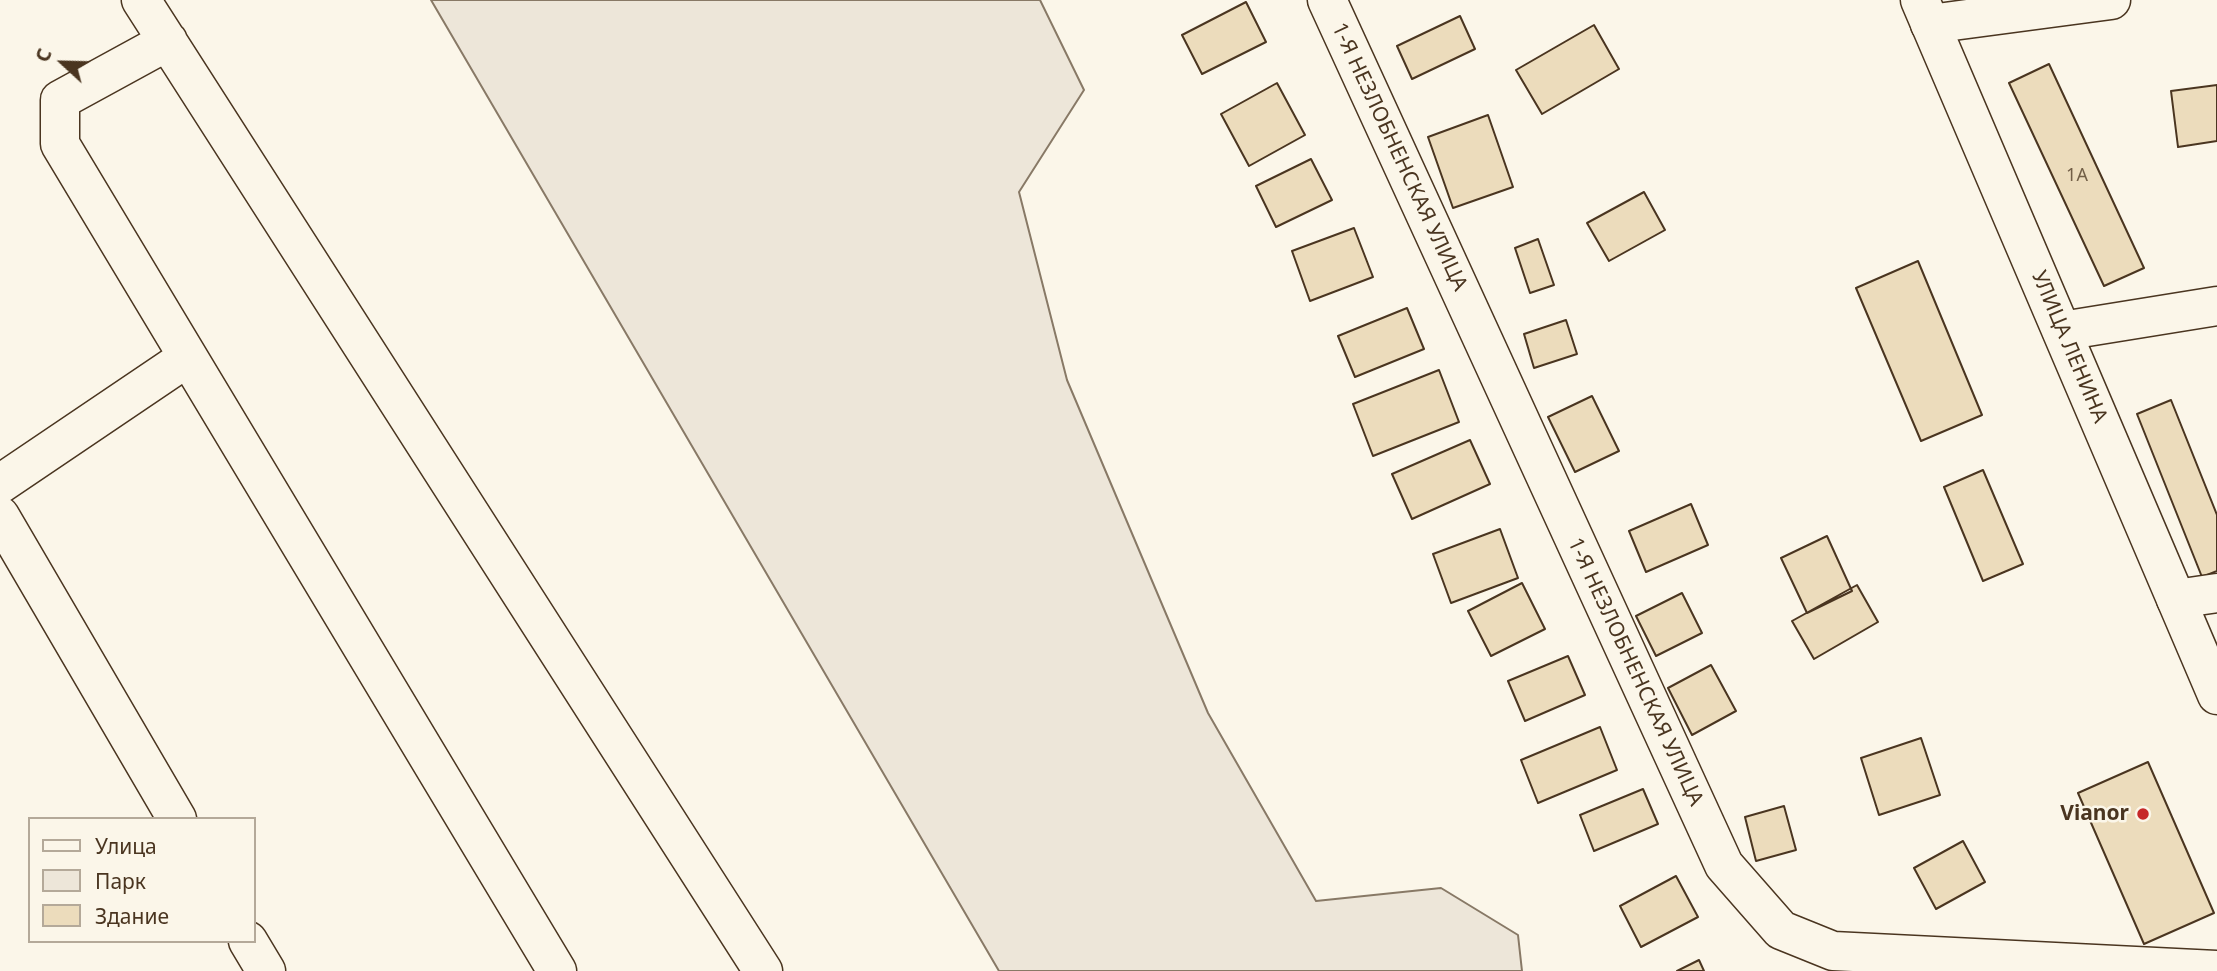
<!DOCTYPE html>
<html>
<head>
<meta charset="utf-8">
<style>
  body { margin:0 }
  #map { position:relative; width:2217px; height:971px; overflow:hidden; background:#fbf6e9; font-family:"Noto Sans",sans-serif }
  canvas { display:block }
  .legend { position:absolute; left:28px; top:817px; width:228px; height:126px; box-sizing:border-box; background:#fbf6e9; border:2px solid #b4a999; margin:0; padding:9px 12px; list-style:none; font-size:21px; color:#4a3520 }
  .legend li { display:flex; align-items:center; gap:14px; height:35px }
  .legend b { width:35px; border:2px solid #b4a999 }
  .north { position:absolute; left:28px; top:28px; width:70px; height:70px; -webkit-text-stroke:5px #fbf6e9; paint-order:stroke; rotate:292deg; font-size:19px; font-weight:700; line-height:28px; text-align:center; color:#4a3520 }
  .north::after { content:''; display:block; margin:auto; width:24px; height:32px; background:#4a3520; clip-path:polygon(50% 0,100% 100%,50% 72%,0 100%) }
</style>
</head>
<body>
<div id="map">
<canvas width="2217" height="971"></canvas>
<ul class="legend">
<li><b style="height:9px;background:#fbf6e9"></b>Улица</li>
<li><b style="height:19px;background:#ede6d9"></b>Парк</li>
<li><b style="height:19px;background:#ecdcbc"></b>Здание</li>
</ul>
<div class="north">С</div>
</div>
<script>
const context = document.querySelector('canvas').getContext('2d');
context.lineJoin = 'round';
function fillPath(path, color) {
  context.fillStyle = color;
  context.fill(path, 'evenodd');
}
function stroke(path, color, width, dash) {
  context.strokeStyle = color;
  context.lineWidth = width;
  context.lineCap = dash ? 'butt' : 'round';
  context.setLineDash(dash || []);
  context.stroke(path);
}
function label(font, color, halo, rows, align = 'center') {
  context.font = font + ' "Noto Sans",sans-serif';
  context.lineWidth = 5;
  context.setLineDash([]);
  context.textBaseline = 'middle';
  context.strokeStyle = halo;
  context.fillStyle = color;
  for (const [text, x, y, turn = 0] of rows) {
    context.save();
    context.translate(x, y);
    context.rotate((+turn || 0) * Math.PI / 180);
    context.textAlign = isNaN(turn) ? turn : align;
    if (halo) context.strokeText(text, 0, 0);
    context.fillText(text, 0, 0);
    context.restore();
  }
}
const green = new Path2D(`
  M431 0H1040L1084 90 1019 192 1067 380 1208 713 1316 901 1441 888 1518 935 1522 971H999Z`);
const building = new Path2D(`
  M1246 2 1266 42 1202 74 1182 35Z
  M1460 16 1475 49 1412 79 1397 46Z
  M1594 25 1619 69 1542 114 1516 70Z
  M2049 64 2144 268 2104 286 2009 83Z
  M1277 83 1305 135 1249 166 1221 114Z
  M2217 85V141L2178 147 2171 91Z
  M1488 115 1513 187 1453 208 1428 137Z
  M1311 159 1332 200 1276 227 1256 186Z
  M1644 192 1665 230 1609 261 1587 223Z
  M1354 228 1373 277 1310 301 1292 251Z
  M1538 239 1554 285 1530 293 1515 248Z
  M1918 261 1982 415 1921 441 1856 288Z
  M1407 308 1424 349 1355 377 1338 336Z
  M1566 320 1577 354 1534 368 1524 334Z
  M1439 370 1459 422 1373 456 1353 404Z
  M1592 396 1619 451 1575 472 1548 417Z
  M2171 400 2217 515V571L2202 577 2137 414Z
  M1470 440 1490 484 1412 519 1392 474Z
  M1983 470 2023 564 1983 581 1944 487Z
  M1691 504 1708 545 1646 572 1629 531Z
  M1500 529 1518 578 1451 603 1433 554Z
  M1827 536 1852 591 1807 613 1781 558Z
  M1522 583 1545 629 1491 656 1468 611Z
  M1857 585 1878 622 1814 659 1792 621Z
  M1682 593 1702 633 1656 656 1636 616Z
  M1568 656 1585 695 1525 721 1508 681Z
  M1711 665 1736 711 1692 735 1668 688Z
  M1600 727 1617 770 1538 803 1521 760Z
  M1921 738 1940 795 1879 815 1861 758Z
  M2148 762 2214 913 2144 944 2078 793Z
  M1643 789 1658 824 1594 851 1580 815Z
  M1784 806 1796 850 1756 861 1745 817Z
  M1963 841 1985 882 1936 909 1914 868Z
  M1676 876 1698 917 1641 947 1620 906Z
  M1699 960 1704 971H1677Z`);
const minor = new Path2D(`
  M141 0 763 971
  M1327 0 1724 865 1781 930 1833 951 2217 970
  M1930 24 2111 0
  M168 41 60 100V144L557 971
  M2062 331 2217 306
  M0 484 188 357
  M0 516 177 819
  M2176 599 2217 593
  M248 941 266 971`);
const major = new Path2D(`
  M1920 0 2217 695`);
const markers = [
  [2143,814,7,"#c62828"]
];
const numberNames = [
  ["1А",2077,176]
];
const streetNames = [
  ["1-Я НЕЗЛОБНЕНСКАЯ УЛИЦА",1399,157,65],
  ["УЛИЦА ЛЕНИНА",2069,347,67],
  ["1-Я НЕЗЛОБНЕНСКАЯ УЛИЦА",1635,672,65]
];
const poiNames = [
  ["Vianor",2129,814]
];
fillPath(green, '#ede6d9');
stroke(green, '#887966', 2);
fillPath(building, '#ecdcbc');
stroke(building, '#4a3520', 2);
stroke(minor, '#4a3520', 41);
stroke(major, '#4a3520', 41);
stroke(minor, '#fbf6e9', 38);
stroke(major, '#fbf6e9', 38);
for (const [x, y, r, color] of markers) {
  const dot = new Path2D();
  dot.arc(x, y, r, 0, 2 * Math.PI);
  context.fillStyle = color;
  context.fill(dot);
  stroke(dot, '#fbf6e9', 2.5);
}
label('18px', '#725f47', null, numberNames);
label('21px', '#4a3520', '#fbf6e9', streetNames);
label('bold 21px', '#4a3520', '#fbf6e9', poiNames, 'right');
</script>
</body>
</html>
